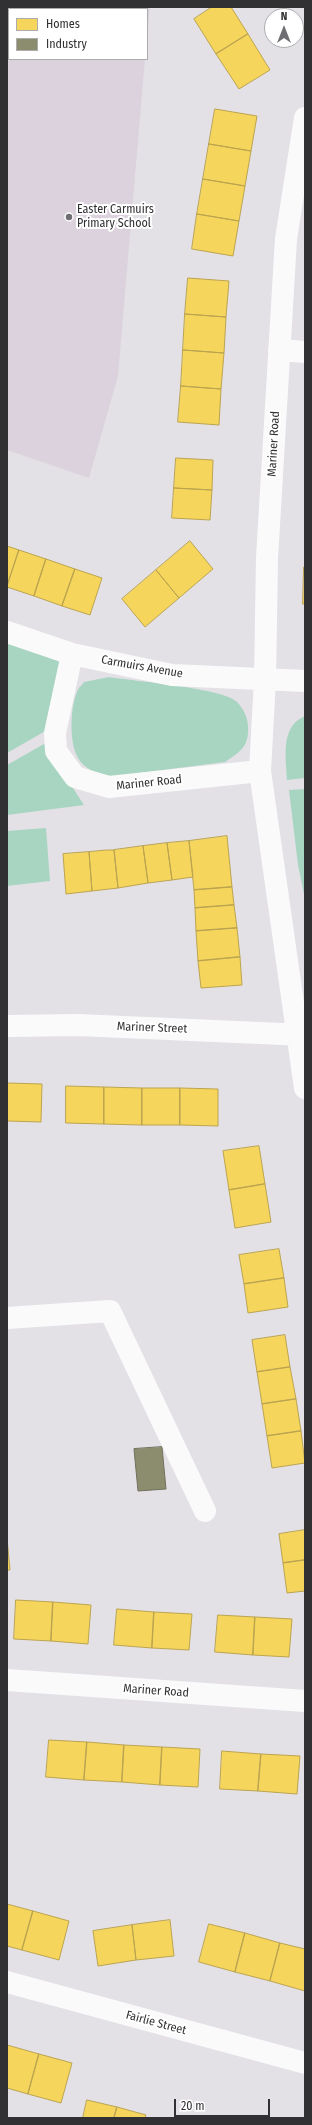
<!DOCTYPE html>
<html>
<head>
<meta charset="utf-8">
<style>
  body { margin:0 }
  #map { position:relative; width:312px; height:2125px; overflow:hidden; background:#e3e1e6; font-family:"Fira Sans Condensed",sans-serif }
  canvas { display:block }
  .frame { position:absolute; inset:0; border:8px solid #313033; pointer-events:none }
  .legend { position:absolute; left:8px; top:8px; width:140px; height:52px; box-sizing:border-box; background:#fff; border:1px solid #adacad; margin:0; padding:5px 7px; list-style:none; font-size:12px; color:#313033 }
  .legend li { display:flex; align-items:center; gap:8px; height:20px }
  .legend b { width:20px; border:1px solid #adacad }
  .north { position:absolute; left:264px; top:8px; width:40px; height:40px; box-sizing:border-box; background:#fff; border:1px solid #adacad; border-radius:50%; rotate:0deg; font-size:11px; font-weight:700; line-height:16px; text-align:center; color:#313033 }
  .north::after { content:''; display:block; margin:auto; width:14px; height:18px; background:#6f6e72; clip-path:polygon(50% 0,100% 100%,50% 72%,0 100%) }
  .scale { position:absolute; left:174px; top:2099px; width:96px; height:18px; box-sizing:border-box; border:2px solid #313033; border-top:0; padding-left:5px; font-size:12px; line-height:14px; white-space:nowrap; color:#313033; -webkit-text-stroke:3px #fff; paint-order:stroke }
</style>
</head>
<body>
<div id="map">
<canvas width="312" height="2125"></canvas>
<div class="frame"></div>
<ul class="legend">
<li><b style="height:11px;background:#f6d55c"></b>Homes</li>
<li><b style="height:11px;background:#8c8c6e"></b>Industry</li>
</ul>
<div class="north">N</div>
<div class="scale">20 m</div>
</div>
<script>
const context = document.querySelector('canvas').getContext('2d');
context.lineJoin = 'round';
function fillPath(path, color) {
  context.fillStyle = color;
  context.fill(path, 'evenodd');
}
function stroke(path, color, width, dash) {
  context.strokeStyle = color;
  context.lineWidth = width;
  context.lineCap = dash ? 'butt' : 'round';
  context.setLineDash(dash || []);
  context.stroke(path);
}
function label(font, color, halo, rows, align = 'center') {
  context.font = font + ' "Fira Sans Condensed",sans-serif';
  context.lineWidth = 4;
  context.setLineDash([]);
  context.textBaseline = 'middle';
  context.strokeStyle = halo;
  context.fillStyle = color;
  for (const [text, x, y, turn = 0] of rows) {
    context.save();
    context.translate(x, y);
    context.rotate((+turn || 0) * Math.PI / 180);
    context.textAlign = isNaN(turn) ? turn : align;
    if (halo) context.strokeText(text, 0, 0);
    context.fillText(text, 0, 0);
    context.restore();
  }
}
const industrial = new Path2D(`
  M7 7H150L147 40V9H9V59H145L118 376 89 478 7 450Z`);
const green = new Path2D(`
  M7 643 61 662 49 729 7 753Z
  M109 677C132 681 224 688 237 702 243 708 248 718 248 726 249 747 241 751 225 762L108 777C97 773 84 769 78 758 69 742 70 709 77 692 78 688 82 685 84 682Z
  M305 716V778L287 780C286 758 280 726 305 716Z
  M44 744 84 805 7 815V765Z
  M305 789V899L298 865 289 790Z
  M46 828 50 881 7 886V831Z`);
const homes = new Path2D(`
  M212 7H231L248 34 216 54 194 19Z
  M248 34 270 70 239 89 216 54Z
  M215 109 257 116 251 151 209 144Z
  M209 144 251 151 245 186 203 179Z
  M203 179 245 186 239 221 197 214Z
  M197 214 239 221 233 256 192 249Z
  M188 278 229 281 226 317 185 314Z
  M185 314 226 317 224 353 183 350Z
  M183 350 224 353 221 389 181 386Z
  M181 386 221 389 219 425 178 422Z
  M176 458 213 460 212 490 174 488Z
  M174 488 212 490 210 520 172 518Z
  M190 541 213 569 179 598 156 570Z
  M7 546 19 550 7 586Z
  M19 550 46 559 34 596 7 587Z
  M46 559 75 569 62 606 34 596Z
  M304 567H305V604H303Z
  M75 569 102 578 90 615 62 606Z
  M156 570 179 598 145 627 122 599Z
  M227 836 232 887 194 890 189 841Z
  M189 841 193 877 172 880 167 843Z
  M167 843 172 880 148 883 143 846Z
  M143 846 148 883 118 888 114 850Z
  M107 850H114L118 888 92 891 89 852Z
  M89 852 92 891 66 894 63 854Z
  M232 887 234 905 195 908 194 890Z
  M234 905 237 928 196 931 195 908Z
  M237 928 240 957 198 961 196 931Z
  M240 957 242 985 201 988 198 961Z
  M7 1083 42 1084 41 1122 7 1121Z
  M66 1086 104 1087V1124L66 1123Z
  M104 1087 142 1088V1125L104 1124Z
  M142 1088H180V1125H142Z
  M180 1088 218 1089V1126L180 1125Z
  M259 1146 265 1184 229 1190 223 1151Z
  M265 1184 271 1222 235 1228 229 1190Z
  M279 1249 284 1278 244 1284 239 1255Z
  M284 1278 288 1307 248 1313 244 1284Z
  M285 1335 290 1367 257 1372 252 1340Z
  M290 1367 296 1399 262 1404 257 1372Z
  M296 1399 301 1431 267 1436 262 1404Z
  M301 1431 305 1463 272 1468 267 1436Z
  M305 1530V1560L283 1563 279 1534Z
  M7 1538 10 1570H7Z
  M305 1560V1591L287 1593 283 1563Z
  M16 1600 53 1602 51 1641 14 1639Z
  M53 1602 91 1605 88 1644 51 1641Z
  M117 1609 154 1612 152 1648 114 1645Z
  M154 1612 192 1614 189 1650 152 1648Z
  M218 1615 255 1617 253 1655 215 1652Z
  M255 1617 292 1619 289 1657 253 1655Z
  M49 1740 87 1742 84 1780 46 1777Z
  M87 1742 124 1745 122 1782 84 1780Z
  M124 1745 162 1747 160 1785 122 1782Z
  M162 1747 200 1749 198 1787 160 1785Z
  M222 1751 261 1754 258 1791 220 1789Z
  M261 1754 300 1756 297 1794 258 1791Z
  M7 1904 33 1911 22 1950 7 1946Z
  M33 1911 69 1921 59 1960 22 1950Z
  M170 1920 174 1956 136 1960 132 1925Z
  M209 1924 245 1933 235 1972 199 1962Z
  M132 1925 136 1960 98 1966 93 1931Z
  M245 1933 280 1943 270 1981 235 1972Z
  M280 1943 305 1949V1991L270 1981Z
  M7 2045 39 2054 28 2094 7 2088Z
  M39 2054 72 2063 61 2103 28 2094Z
  M87 2100 117 2107 114 2118H83Z
  M117 2107 146 2115 145 2118H114Z`);
const industry = new Path2D(`
  M162 1447 166 1489 138 1491 134 1449Z`);
const minor = new Path2D(`
  M305 118 286 239 267 558 265 679 260 771 305 1088
  M279 350 305 352
  M7 632 72 654 172 675 305 681
  M72 654 55 733 56 751 75 777 109 787 260 771
  M7 1026 78 1025 305 1035
  M7 1318 110 1311 205 1511
  M7 1680 305 1701
  M7 1982 305 2063`);
const markers = [
  [69,217,4,"#6f6e72"]
];
const poiNames = [
  ["Easter Carmuirs",77,210],
  ["Primary School",77,224]
];
const streetNames = [
  ["Mariner Road",274,444,-87],
  ["Carmuirs Avenue",142,667,10],
  ["Mariner Road",149,783,-6],
  ["Mariner Street",152,1028,2],
  ["Mariner Road",156,1691,4],
  ["Fairlie Street",156,2023,15]
];
fillPath(industrial, '#dcd2dd');
fillPath(green, '#a8d5c2');
fillPath(homes, '#f6d55c');
stroke(homes, '#bba450', 1);
fillPath(industry, '#8c8c6e');
stroke(industry, '#71705c', 1);
stroke(minor, '#fbfafb', 22);
for (const [x, y, r, color] of markers) {
  const dot = new Path2D();
  dot.arc(x, y, r, 0, 2 * Math.PI);
  context.fillStyle = color;
  context.fill(dot);
  stroke(dot, '#fff', 1.5);
}
label('12px', '#313033', '#fff', poiNames, 'left');
label('12px', '#313033', '#fff', streetNames);
</script>
</body>
</html>
